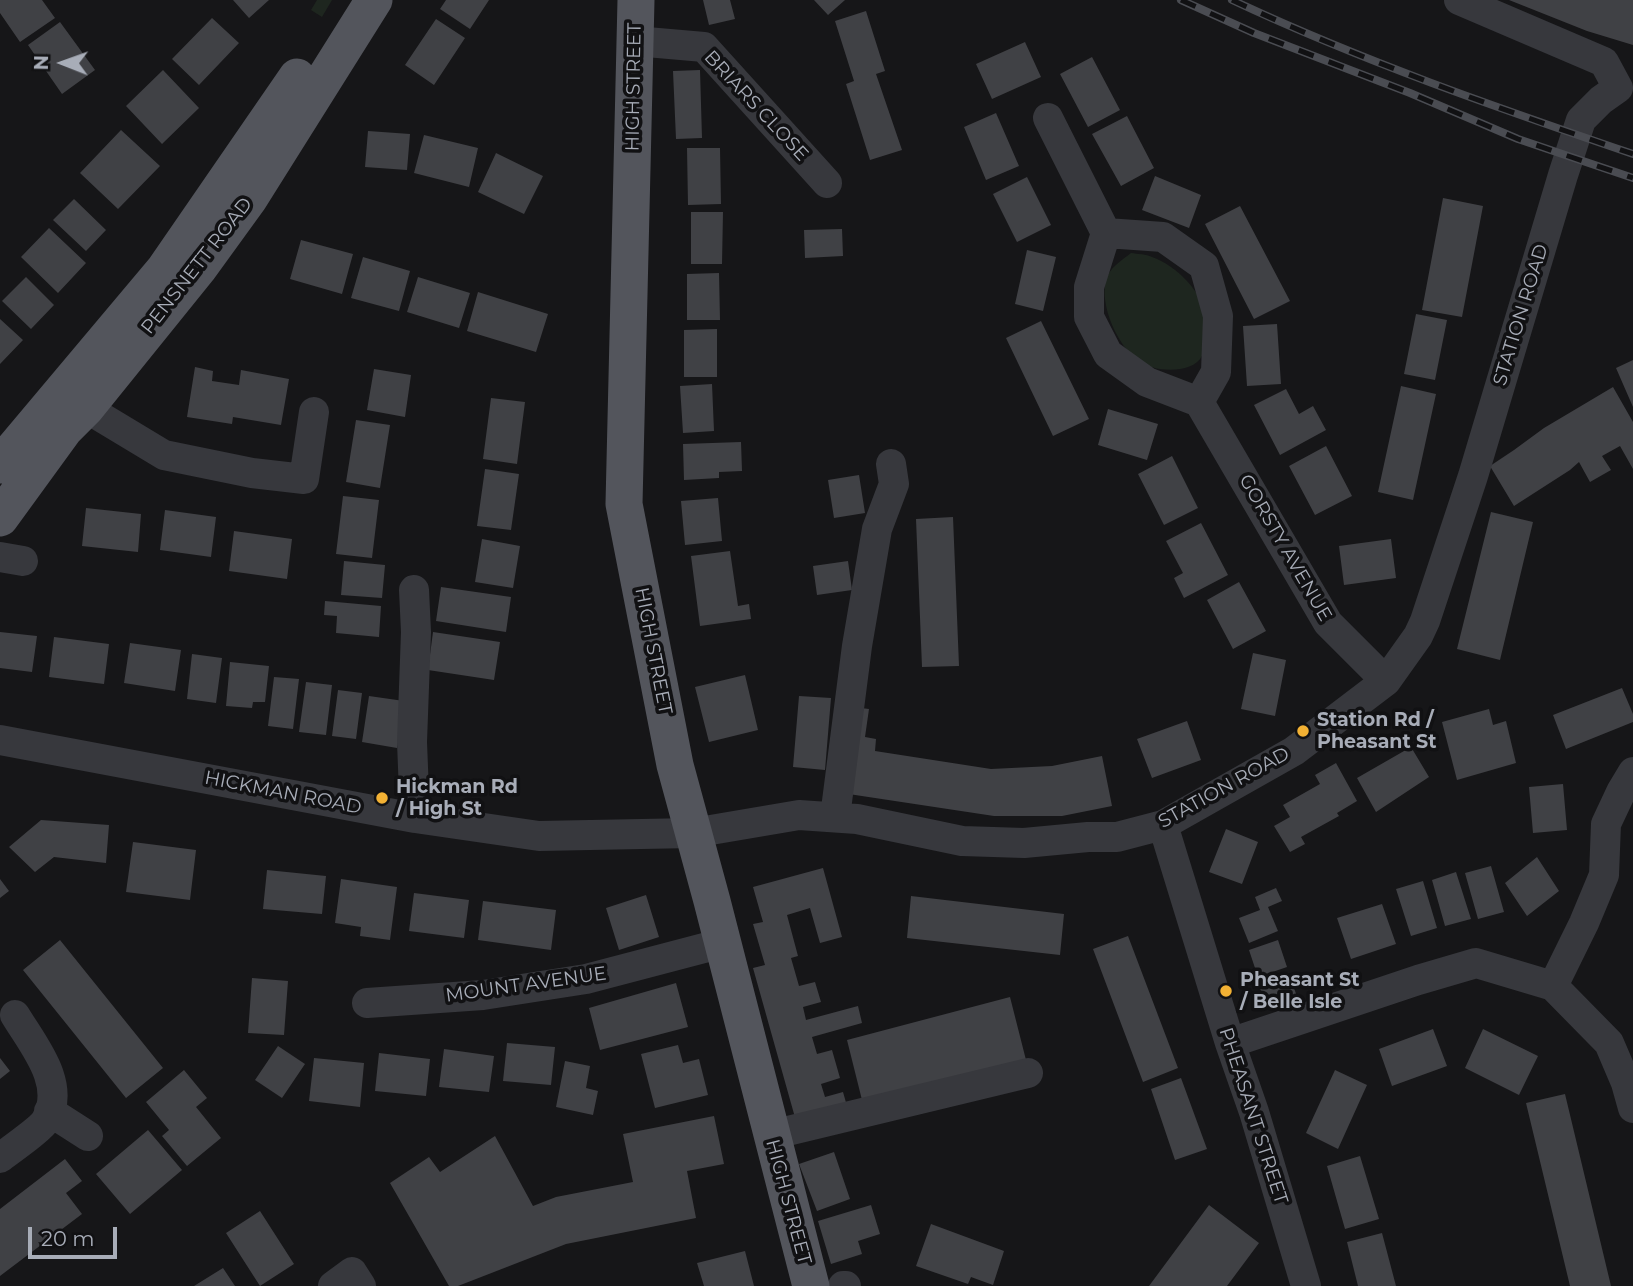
<!DOCTYPE html>
<html>
<head>
<meta charset="utf-8">
<style>
  body { margin:0 }
  #map { position:relative; width:1633px; height:1286px; overflow:hidden; background:#161618; font-family:Montserrat,sans-serif }
  canvas { display:block }
  .north { position:absolute; left:28px; top:28px; width:70px; height:70px; -webkit-text-stroke:5px #111113; paint-order:stroke; rotate:271deg; font-size:19px; font-weight:700; line-height:28px; text-align:center; color:#a8adb8 }
  .north::after { content:''; display:block; margin:auto; width:24px; height:32px; background:#a8adb8; clip-path:polygon(50% 0,100% 100%,50% 72%,0 100%) }
  .scale { position:absolute; left:28px; top:1227px; width:89px; height:32px; box-sizing:border-box; border:4px solid #a8adb8; border-top:0; padding-left:9px; font-size:21px; line-height:24px; white-space:nowrap; color:#a8adb8; -webkit-text-stroke:5px #111113; paint-order:stroke }
</style>
</head>
<body>
<div id="map">
<canvas width="1633" height="1286"></canvas>
<div class="north">N</div>
<div class="scale">20 m</div>
</div>
<script>
const context = document.querySelector('canvas').getContext('2d');
context.lineJoin = 'round';
function fillPath(path, color) {
  context.fillStyle = color;
  context.fill(path, 'evenodd');
}
function stroke(path, color, width, dash) {
  context.strokeStyle = color;
  context.lineWidth = width;
  context.lineCap = dash ? 'butt' : 'round';
  context.setLineDash(dash || []);
  context.stroke(path);
}
function label(font, color, halo, rows, align = 'center') {
  context.font = font + ' Montserrat,sans-serif';
  context.lineWidth = 7;
  context.setLineDash([]);
  context.textBaseline = 'middle';
  context.strokeStyle = halo;
  context.fillStyle = color;
  for (const [text, x, y, turn = 0] of rows) {
    context.save();
    context.translate(x, y);
    context.rotate((+turn || 0) * Math.PI / 180);
    context.textAlign = isNaN(turn) ? turn : align;
    if (halo) context.strokeText(text, 0, 0);
    context.fillText(text, 0, 0);
    context.restore();
  }
}
const green = new Path2D(`
  M317 0H332L322 17 311 10Z
  M1131 253C1138 254 1146 254 1152 257 1176 265 1204 293 1206 319 1206 328 1204 337 1203 346 1203 348 1203 354 1202 356 1192 375 1153 372 1138 361 1118 346 1099 305 1106 280 1109 268 1122 260 1131 253Z`);
const building = new Path2D(`
  M0 0H42L55 18 20 42 0 13Z
  M233 0H269L249 18Z
  M446 0H489L470 29 440 9Z
  M703 0H730L735 19 709 25Z
  M814 0H845L828 15Z
  M1509 0H1633V45L1587 31Z
  M866 11 885 71 876 74 902 150 870 160 846 84 854 81 835 21Z
  M212 18 239 43 199 85 172 59Z
  M436 19 465 38 434 85 405 65Z
  M60 22 95 70 62 94 28 45Z
  M1025 42 1041 77 992 99 976 64Z
  M1092 57 1120 110 1088 127 1060 74Z
  M163 70 199 108 162 144 126 106Z
  M700 70 702 138 676 139 673 71Z
  M996 113 1019 166 986 180 964 127Z
  M1127 116 1154 168 1121 186 1092 134Z
  M121 130 160 166 118 209 80 173Z
  M368 131 410 134 407 170 365 167Z
  M424 135 478 148 469 187 414 173Z
  M687 148H720L721 204 688 205Z
  M496 153 543 176 524 214 478 192Z
  M1155 176 1201 195 1189 228 1142 210Z
  M1027 177 1051 225 1017 242 993 194Z
  M1443 198 1483 206 1462 317 1422 310Z
  M74 199 106 230 86 251 53 220Z
  M1240 206 1290 301 1254 319 1205 224Z
  M691 212H723L722 264H691Z
  M49 228 86 263 58 293 21 257Z
  M842 229 843 256 805 258 804 230Z
  M301 240 353 254 342 294 290 279Z
  M1027 250 1056 257 1043 311 1015 304Z
  M363 257 410 271 399 311 351 298Z
  M719 273 720 320H687V274Z
  M26 277 54 305 31 329 2 301Z
  M418 277 470 293 459 328 407 312Z
  M478 292 548 314 536 352 467 331Z
  M1416 314 1447 320 1435 380 1404 374Z
  M0 319 23 340 0 364Z
  M1041 321 1089 419 1053 436 1006 338Z
  M1277 324 1281 384 1247 386 1243 326Z
  M717 329V377H684V330Z
  M1633 360V407L1616 368Z
  M195 367 213 371 212 381 239 385 241 370 289 379 281 425 233 417 232 424 187 417Z
  M374 369 411 375 405 417 367 410Z
  M712 384 714 431 683 433 680 386Z
  M1401 386 1436 394 1413 500 1378 492Z
  M1613 387 1633 422V469L1620 446 1602 456 1611 470 1590 482 1579 462 1570 470 1514 506 1490 466 1514 450 1544 428Z
  M1286 389 1299 414 1313 406 1326 430 1280 455 1254 405Z
  M491 398 525 402 517 464 483 459Z
  M1108 409 1158 424 1147 460 1098 445Z
  M356 420 390 425 380 488 346 482Z
  M741 442 742 471 719 472V478L684 480 683 444Z
  M1326 446 1352 496 1315 515 1289 466Z
  M1172 456 1198 508 1164 525 1138 474Z
  M485 469 519 474 511 530 477 526Z
  M859 475 865 513 834 518 828 480Z
  M343 496 379 500 372 558 336 554Z
  M718 498 722 541 685 545 681 501Z
  M86 508 141 514 138 552 82 546Z
  M165 510 216 517 211 557 160 550Z
  M1491 512 1533 522 1500 660 1457 649Z
  M953 517 959 666 922 667 916 519Z
  M1201 523 1228 575 1184 598 1174 578 1183 573 1166 541Z
  M234 531 292 539 287 579 229 571Z
  M482 539 520 546 513 588 475 582Z
  M1391 539 1396 578 1344 585 1339 546Z
  M730 551 738 606 749 604 751 619 700 626 691 556Z
  M344 561 385 565 382 598 341 595Z
  M848 561 852 590 817 595 813 566Z
  M1239 582 1266 631 1233 649 1207 600Z
  M441 587 511 597 506 632 436 621Z
  M325 601 381 606 379 637 336 633 337 616 324 615Z
  M0 632 37 636 32 672 0 668Z
  M433 632 500 642 494 680 428 670Z
  M54 637 109 644 104 684 49 677Z
  M130 643 181 650 175 691 124 683Z
  M1253 653 1286 660 1275 716 1241 709Z
  M192 654 222 658 216 703 187 699Z
  M230 662 269 666 265 702H253L252 708 226 706Z
  M745 675 758 730 709 742 695 687Z
  M274 677 299 679 293 729 268 726Z
  M306 682 332 685 326 735 299 732Z
  M1622 688 1633 714V722L1566 749 1553 715Z
  M338 690 362 693 356 739 332 736Z
  M369 696 404 701 397 748 362 742Z
  M799 696 831 698 825 770 793 767Z
  M853 707 869 709 865 737 876 739 875 751 991 769 1052 766 1102 756 1112 806 1062 816H994L842 793Z
  M1489 709 1493 725 1506 721 1516 763 1457 780 1442 722Z
  M1187 721 1201 760 1152 778 1137 739Z
  M1411 747 1429 777 1376 812 1357 778Z
  M1336 763 1357 801 1337 813 1339 816 1301 837 1305 844 1290 852 1274 826 1290 817 1283 805 1320 784 1315 775Z
  M1563 784 1567 830 1533 833 1529 787Z
  M41 820 109 825 106 863 54 857 35 872 9 847Z
  M1226 829 1258 842 1242 884 1209 872Z
  M133 842 196 850 190 900 126 892Z
  M1537 857 1559 891 1527 916 1505 883Z
  M1491 866 1504 912 1478 919 1465 873Z
  M823 868 842 937 820 943 810 908 787 915 798 956 791 958 799 986 815 982 821 1002 803 1007 806 1020 858 1006 862 1023 812 1037 817 1054 832 1050 840 1078 821 1084 825 1097 843 1092 847 1106 796 1121 753 968 765 965 753 924 763 922 753 887Z
  M267 870 326 876 322 914 263 909Z
  M1456 872 1471 919 1445 926 1432 880Z
  M0 879 9 891 0 898Z
  M341 879 397 887 390 940 360 936 361 927 335 923Z
  M1423 881 1437 928 1411 936 1396 889Z
  M1276 888 1282 901 1268 907 1278 931 1249 943 1239 918 1260 910 1255 897Z
  M414 893 469 900 464 938 409 931Z
  M646 895 659 937 619 950 606 908Z
  M911 896 1064 914 1060 955 907 938Z
  M483 901 556 910 551 950 478 940Z
  M1382 904 1396 944 1351 959 1337 918Z
  M1128 936 1178 1068 1143 1082 1093 949Z
  M60 940 163 1068 126 1098 23 970Z
  M1278 940 1287 967 1258 977 1249 950Z
  M1288 972 1298 999 1267 1009 1258 982Z
  M252 978 288 981 284 1035 248 1033Z
  M676 983 688 1027 600 1050 589 1008Z
  M1010 997 1026 1060 863 1104 847 1040Z
  M1433 1029 1447 1066 1392 1086 1379 1049Z
  M1483 1029 1538 1056 1519 1095 1465 1068Z
  M507 1043 555 1047 551 1085 503 1081Z
  M678 1045 683 1063 699 1059 708 1095 655 1108 641 1054Z
  M278 1046 305 1064 282 1098 255 1080Z
  M444 1049 494 1056 489 1092 439 1087Z
  M379 1053 430 1059 426 1096 375 1091Z
  M0 1058 10 1071 0 1079Z
  M314 1058 364 1063 360 1107 309 1101Z
  M565 1061 590 1066 586 1088 598 1091 593 1115 556 1107Z
  M184 1070 207 1098 196 1107 221 1138 187 1166 162 1136 169 1130 146 1102Z
  M1335 1070 1367 1085 1338 1149 1306 1133Z
  M1181 1078 1207 1149 1175 1160 1151 1089Z
  M1565 1094 1611 1286H1570L1526 1103Z
  M714 1116 724 1164 687 1171 696 1218 566 1244 458 1286H449L390 1183 429 1157 440 1172 495 1136 533 1206 556 1197 633 1182 623 1134Z
  M148 1130 182 1170 130 1214 96 1174Z
  M834 1152 850 1199 817 1211 799 1164Z
  M1360 1156 1379 1219 1345 1229 1327 1166Z
  M65 1159 82 1181 66 1193 82 1214 0 1276V1209Z
  M871 1205 880 1234 858 1241 862 1254 831 1264 818 1221Z
  M1209 1205 1259 1243 1227 1286H1149Z
  M260 1211 294 1264 260 1286 226 1233Z
  M931 1224 1004 1251 993 1285 971 1277 968 1284 916 1266Z
  M1382 1233 1396 1286H1358L1347 1242Z
  M745 1251 754 1286H704L697 1263Z
  M223 1268 235 1286H194Z`);
const minor = new Path2D(`
  M1459 0 1604 62 1618 88
  M635 41 704 47 827 183
  M1048 118 1106 233 1089 287V317L1108 354 1147 382 1199 402 1328 623 1386 681
  M1106 233 1163 237 1204 266 1218 316 1216 372 1199 402
  M71 392 86 408 164 455 252 473 304 479 314 412
  M0 557 23 561
  M414 590 416 632 412 742 415 818
  M0 740 415 818 539 836 693 833 799 815 857 819 962 841 1024 843 1088 837H1117L1163 825 1294 751 1386 681 1418 636 1425 621 1473 476 1563 175 1581 120 1601 100 1618 88
  M835 817 857 646 877 529 894 484 891 464
  M1163 825 1230 1043 1254 1112 1306 1286
  M1553 986 1584 923 1604 875 1606 824 1621 792 1633 772
  M367 1003 483 995 586 979 723 943
  M1230 1043 1418 980 1476 963 1553 986 1609 1043 1626 1083 1633 1108
  M49 1111 88 1136
  M771 1135 1028 1073
  M0 1158C9 1151 42 1128 46 1120 67 1084 33 1045 15 1015
  M333 1286 352 1272 361 1286
  M843 1286H846`);
const major = new Path2D(`
  M636 0 624 504 675 765 712 901 811 1286
  M0 465 164 270 297 77
  M0 518 64 430 86 408 199 268 249 199 374 0`);
const rail = new Path2D(`
  M1181 0 1254 33 1410 93 1518 139 1633 178
  M1232 0C1362 61 1498 108 1633 154`);
const markers = [
  [1303,731,7,"#f2b134"],
  [382,798,7,"#f2b134"],
  [1226,991,7,"#f2b134"]
];
const streetNames = [
  ["HIGH STREET",634,87,-89],
  ["BRIARS CLOSE",756,106,47],
  ["PENSNETT ROAD",197,266,-52],
  ["STATION ROAD",1521,315,-73],
  ["GORSTY AVENUE",1285,548,60],
  ["HIGH STREET",653,651,79],
  ["STATION ROAD",1224,788,-29],
  ["HICKMAN ROAD",283,793,11],
  ["MOUNT AVENUE",526,985,-8],
  ["PHEASANT STREET",1253,1116,72],
  ["HIGH STREET",788,1202,75]
];
const poiNames = [
  ["Station Rd /",1317,720],
  ["Pheasant St",1317,742],
  ["Hickman Rd",396,787],
  ["/ High St",396,809],
  ["Pheasant St",1240,980],
  ["/ Belle Isle",1240,1002]
];
fillPath(green, '#1e261f');
fillPath(building, '#404145');
stroke(minor, '#37383d', 30);
stroke(major, '#53555c', 37);
stroke(rail, '#4a4c52', 8);
stroke(rail, '#111113', 5, [16]);
for (const [x, y, r, color] of markers) {
  const dot = new Path2D();
  dot.arc(x, y, r, 0, 2 * Math.PI);
  context.fillStyle = color;
  context.fill(dot);
  stroke(dot, '#111113', 2.5);
}
label('19px', '#a8adb8', '#111113', streetNames);
label('bold 19px', '#a8adb8', '#111113', poiNames, 'left');
</script>
</body>
</html>
